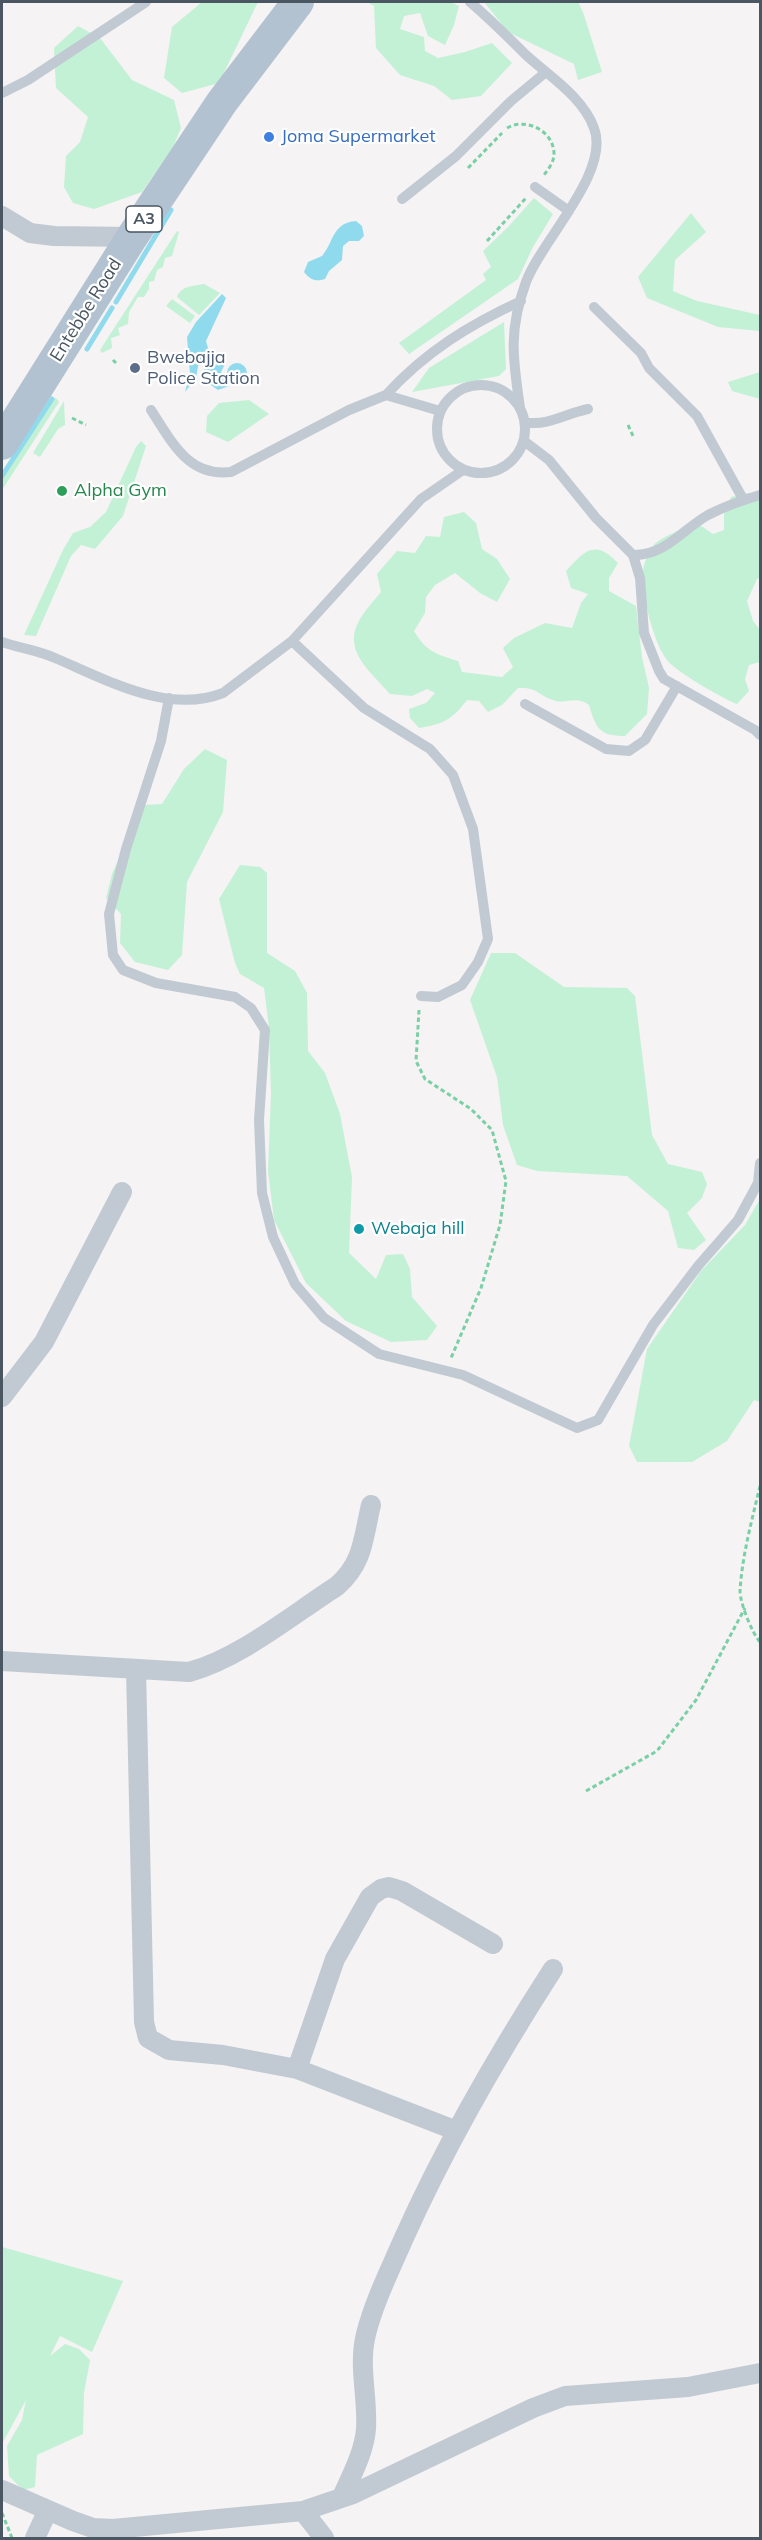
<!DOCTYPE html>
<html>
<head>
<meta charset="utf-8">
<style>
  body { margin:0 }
  #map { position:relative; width:762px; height:2540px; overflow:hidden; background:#f5f3f3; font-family:Mulish,sans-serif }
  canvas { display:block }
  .frame { position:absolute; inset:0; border:3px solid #4a5661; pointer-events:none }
</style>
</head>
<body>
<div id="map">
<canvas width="762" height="2540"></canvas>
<div class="frame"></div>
</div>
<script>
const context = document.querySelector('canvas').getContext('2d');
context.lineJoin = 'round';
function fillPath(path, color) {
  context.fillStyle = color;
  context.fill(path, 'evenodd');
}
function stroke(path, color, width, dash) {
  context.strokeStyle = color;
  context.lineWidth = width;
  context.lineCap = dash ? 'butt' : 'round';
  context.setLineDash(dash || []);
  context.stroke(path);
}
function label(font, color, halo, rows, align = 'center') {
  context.font = font + ' Mulish,sans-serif';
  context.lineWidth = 4.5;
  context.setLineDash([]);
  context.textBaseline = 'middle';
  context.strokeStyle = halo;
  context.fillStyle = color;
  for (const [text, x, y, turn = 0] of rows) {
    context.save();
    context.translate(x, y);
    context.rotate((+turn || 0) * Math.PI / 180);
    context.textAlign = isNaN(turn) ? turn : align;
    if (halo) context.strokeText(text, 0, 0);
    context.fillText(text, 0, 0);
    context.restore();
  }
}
const green = new Path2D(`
  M202 2H258L219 83 182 93 164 78 172 27Z
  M367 2H451L459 6 454 25 445 45 428 36 420 13 404 16 400 29 424 37 425 51 438 58 465 52 492 43 512 63 481 96 452 100 434 86 400 75 376 48 374 6Z
  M484 2H578L583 12 602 72 578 80 574 64 508 32Z
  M78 26 100 38 132 80 174 100 181 128 173 147 142 192 94 209 73 203 64 187 66 156 80 142 88 117 56 88 54 48Z
  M534 198 553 214 533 247 518 279 409 354 399 343 486 280 483 274 491 267 483 251 508 227Z
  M691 213 706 232 675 260 673 291 697 301 760 315V331L718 327 647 298 638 277Z
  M177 231 179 232 172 256 165 258 163 267 157 270 154 281 149 282V289L144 297H138L129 312 128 324 118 328 120 335 111 338 112 348 102 353 100 350Z
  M204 284 220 293 199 315 177 297C181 286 193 286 204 284Z
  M172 299 195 316 190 323 166 306Z
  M504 322 506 369 499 376 412 392 429 368Z
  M760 372V399L732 391 728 382Z
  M56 398 59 402 2 490V476L52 399Z
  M249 400 269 414 228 442 206 432 207 416 219 403Z
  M64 401 65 425 58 429 40 457 33 453Z
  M141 441 146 446 123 516 95 549 81 545 71 556 36 636 24 635 63 550 73 533 90 527 106 512 136 447Z
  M747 493 760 498V578L757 579 747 601 753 621 760 630V662L749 665 745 679 749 691 737 704C722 698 676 672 667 660 653 642 642 595 643 572 643 566 648 552 652 547 659 537 686 528 697 523L713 534 724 530V514L731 497Z
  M464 512 476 523 482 549 497 559 510 579 497 602 480 593 455 573 435 585 426 597 425 613 414 631C426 651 435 654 458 661L462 672 502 677 513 667 503 648 514 638 545 623 572 628 581 603 588 594 571 588 566 571C585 550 595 539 618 563L609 578V591L636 606 642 657 649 688 647 714 625 736C599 736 596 728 589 705 575 695 566 705 553 700 536 694 538 687 518 688L502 705 488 712 479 701 467 700C452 720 443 724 419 728L410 718 409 709 426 703 435 693 427 689 412 696 390 694C373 674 343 652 358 623 363 612 373 602 381 592L377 574 397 551 415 553 426 536 440 537 444 517Z
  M205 749 227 760 223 812 187 882 182 955 168 970 135 962 120 943 121 914 106 898 112 874 143 805 162 804 184 769Z
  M240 865 260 867 267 873V953L295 971 307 993 308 1051 325 1073 340 1114 352 1177 349 1253 376 1279 386 1255 403 1254 410 1269 412 1297 437 1326 427 1340 391 1342 346 1321 306 1283 274 1220 268 1171 271 1094 269 1028 264 988 240 974 235 963 219 899Z
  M491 953H515L564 987 627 988 635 996 652 1135 668 1164 702 1172 707 1184 702 1198 687 1213 706 1240 694 1250 678 1248 668 1211 627 1176 537 1171 517 1165 503 1125 497 1077 470 1000Z
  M760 1199V1402L754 1400 727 1441 692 1462H637L629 1446 647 1349 701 1271 745 1225Z
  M2 2247 123 2281 92 2352 60 2336 50 2356 65 2344 79 2349 90 2360 84 2393 83 2434 37 2455 35 2487 23 2490 9 2476 7 2446 22 2420 26 2400 2 2444Z`);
const water = new Path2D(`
  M356 221 362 226 364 236 359 241H349L343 246 342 260 329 271 325 279C316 282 310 280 304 272L308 262 322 256C334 242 332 223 356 221Z
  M222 294 226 298 206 341 210 355 198 366 196 378 185 392 190 374 187 337 196 322Z
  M218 360 225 364 221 372 229 386 218 390 205 381 203 371 212 361Z
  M227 373a10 10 0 1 1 20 0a10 10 0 1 1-20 0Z`);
const stream = new Path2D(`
  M116 302 171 210
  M87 349 112 308
  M2 476 52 399`);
const path = new Path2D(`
  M507 128C526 117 554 131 554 154 554 162 548 170 543 176
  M468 168 502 133
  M487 241 526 198
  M113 360 116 363
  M72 418 86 425
  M628 425 634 438
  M419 1010 416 1061 425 1079 471 1109 492 1130 506 1181 500 1225 481 1288 451 1358
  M760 1486C752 1520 742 1556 740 1591 740 1603 752 1633 760 1642
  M586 1791 657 1751 696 1700 745 1608
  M2 2513 12 2538`);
const service = new Path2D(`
  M470 2C490 19 508 37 526 55 549 76 583 97 594 128 611 172 541 241 526 282 508 331 513 359 520 408
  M2 93 28 80 146 2
  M535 187 569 211
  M402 199 456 156 511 101 546 72
  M594 307 641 353 649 368 697 416 743 499
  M437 429a44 44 0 1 1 88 0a44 44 0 1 1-88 0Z
  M386 395C425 352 469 325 521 301
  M151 410C172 442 188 477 231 472L349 410 386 395 440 411
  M525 422C546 427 567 413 588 409
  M524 441 549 460 596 518 633 555 640 578 644 633 659 671 664 679 755 730 760 735
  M633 555C665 556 683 529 708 515 725 506 743 500 760 495
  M292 641 364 708 430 749 453 775 473 829 488 939 478 962 462 985 438 997 421 996
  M2 642C19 648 38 650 55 658 105 679 168 715 223 693L292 641 421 499 463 470
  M169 698 161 741 126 849 109 914 113 955 123 970 156 983 235 997 251 1008 265 1030 259 1120 262 1193 273 1237 295 1284 324 1318 379 1354 463 1375 577 1428 598 1420 653 1325 698 1266 738 1220 758 1183 760 1163
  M525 704 606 749 629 751 645 740 677 686`);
const minor = new Path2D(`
  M2 216 30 233 54 236 132 237
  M2 1397 44 1342 122 1192
  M2 1661 189 1672C240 1658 292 1615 337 1586 364 1562 363 1538 371 1505
  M136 1669 144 2022 148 2038 169 2050 223 2055 297 2069 457 2131
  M297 2069 335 1959 370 1897 381 1889 389 1887 402 1891 493 1944
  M2 2490 73 2521 93 2528 113 2529 303 2511 353 2494 533 2408 565 2396 688 2387 760 2373
  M342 2497C351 2476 364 2453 366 2429 368 2397 358 2366 366 2334 374 2302 390 2270 403 2240 445 2146 497 2056 553 1969
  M303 2511 324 2538
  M35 2538 48 2510`);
const primary = new Path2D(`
  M2 444 132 237 222 102 298 2`);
const markers = [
  [269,137,6,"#3f7fe0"],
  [135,368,6,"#5c6f8a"],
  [62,491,6,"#2e9e5b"],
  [359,1229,6,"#0f9aa8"]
];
const shields = [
  [144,219,36]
];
const shieldNames = [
  ["A3",144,219]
];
const shopNames = [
  ["Joma Supermarket",281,137]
];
const streetNames = [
  ["Entebbe Road",86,310,-58]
];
const serviceNames = [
  ["Bwebajja",147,358],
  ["Police Station",147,379]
];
const leisureNames = [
  ["Alpha Gym",74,491]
];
const cultureNames = [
  ["Webaja hill",371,1229]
];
fillPath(green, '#c3f1d5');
fillPath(water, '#90daee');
stroke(stream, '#90daee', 5);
stroke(path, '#7ad0a6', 3, [4.5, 3]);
stroke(service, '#c1cad2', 10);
stroke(minor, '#c1cad2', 20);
stroke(primary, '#b3c2d1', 32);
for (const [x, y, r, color] of markers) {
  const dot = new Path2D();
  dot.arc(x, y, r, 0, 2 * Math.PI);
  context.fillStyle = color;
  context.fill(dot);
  stroke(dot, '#fff', 2);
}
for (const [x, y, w] of shields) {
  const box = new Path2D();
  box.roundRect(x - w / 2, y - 13, w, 26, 4.5);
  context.fillStyle = '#fff';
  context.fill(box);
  stroke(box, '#4a5661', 1.5);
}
label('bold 16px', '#4a5661', null, shieldNames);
label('18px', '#366cbe', '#fff', shopNames, 'left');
label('18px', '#4a5661', '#fff', streetNames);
label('18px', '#4e5e75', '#fff', serviceNames, 'left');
label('18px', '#27864d', '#fff', leisureNames, 'left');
label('18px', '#0d838f', '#fff', cultureNames, 'left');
</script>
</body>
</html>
